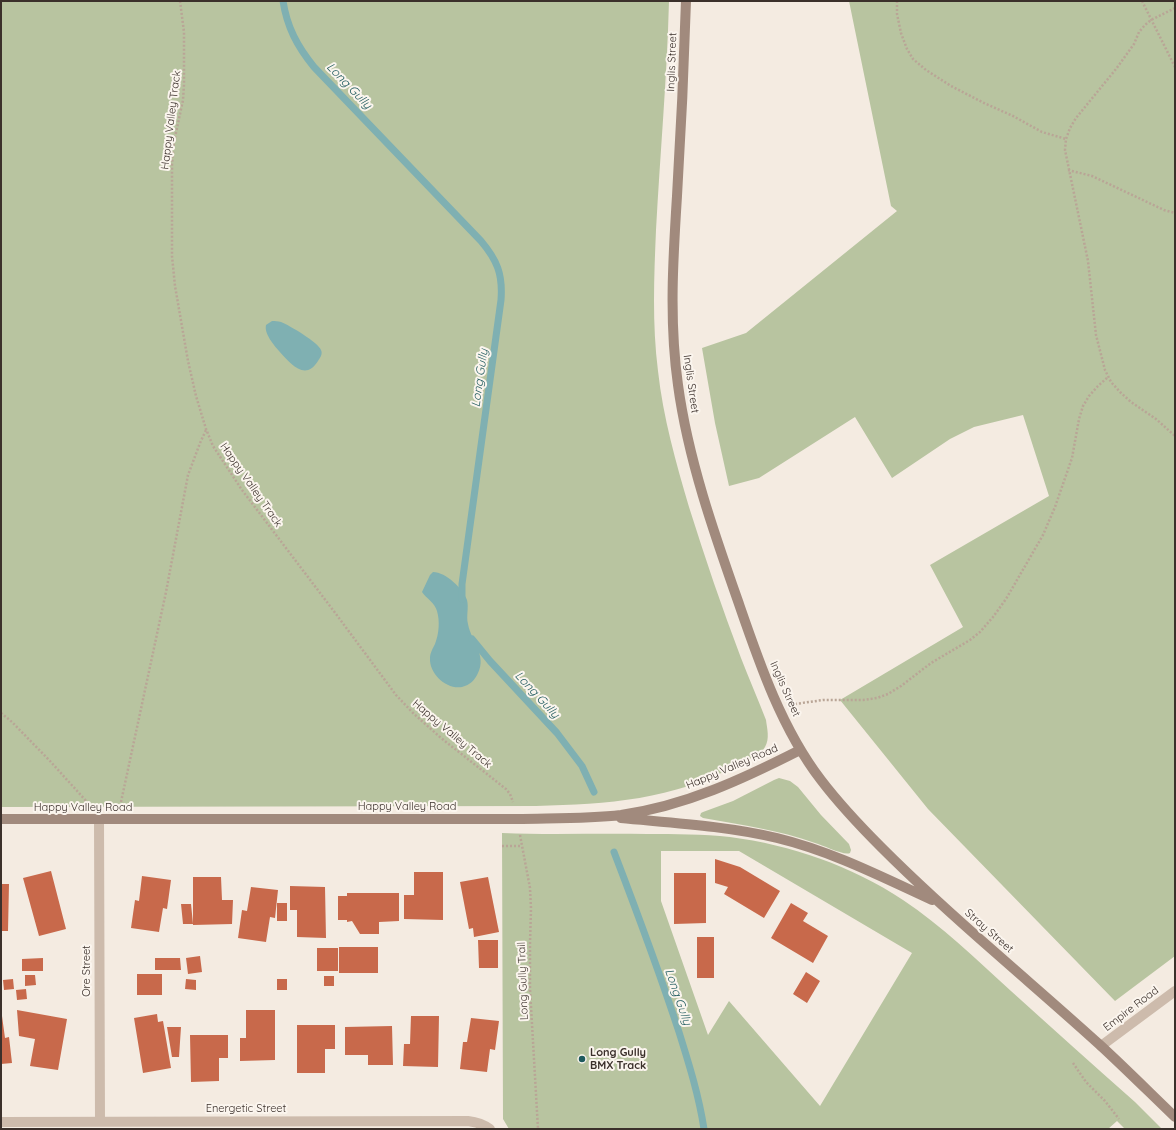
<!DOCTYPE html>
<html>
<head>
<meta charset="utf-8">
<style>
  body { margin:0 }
  #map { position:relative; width:1176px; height:1130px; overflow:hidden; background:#f4ebe1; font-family:Quicksand,sans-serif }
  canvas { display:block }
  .frame { position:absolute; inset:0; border:2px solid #3b302b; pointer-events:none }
</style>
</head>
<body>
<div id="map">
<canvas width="1176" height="1130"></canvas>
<div class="frame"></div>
</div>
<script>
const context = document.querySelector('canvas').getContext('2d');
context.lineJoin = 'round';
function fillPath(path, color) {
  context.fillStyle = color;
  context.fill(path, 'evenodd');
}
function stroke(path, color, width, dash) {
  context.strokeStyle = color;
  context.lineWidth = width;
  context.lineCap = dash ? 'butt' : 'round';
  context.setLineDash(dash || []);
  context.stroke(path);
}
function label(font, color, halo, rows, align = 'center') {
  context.font = font + ' Quicksand,sans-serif';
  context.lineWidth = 4;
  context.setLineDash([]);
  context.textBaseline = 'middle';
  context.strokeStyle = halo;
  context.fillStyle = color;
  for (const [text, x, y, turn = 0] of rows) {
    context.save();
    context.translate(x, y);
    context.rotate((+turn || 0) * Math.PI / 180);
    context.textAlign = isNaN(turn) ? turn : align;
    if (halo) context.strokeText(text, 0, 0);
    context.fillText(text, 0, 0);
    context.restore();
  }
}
const green = new Path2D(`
  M1 1H669C667 78 660 154 656 230 654 277 652 324 658 371 663 417 676 463 689 507 705 558 722 608 741 658 749 679 758 699 766 720 767 728 770 739 765 747 760 756 746 760 737 765 673 800 608 804 536 806L1 807Z
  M849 1H1175V956L1115 1001 928 809 840 700 963 627 930 565 1049 496 1023 415 974 427 950 439 892 478 855 417 759 478 729 486 715 423 702 348 746 333 897 211 891 206Z
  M779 778 790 781 798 787 821 815 849 844 851 850 850 853C844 856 823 845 815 843 779 830 741 825 703 818L700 816 701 813 703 812 733 801 774 780Z
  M502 833C551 835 599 833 647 834 675 834 703 834 730 837 791 845 852 866 903 900 942 926 976 959 1011 991 1052 1028 1093 1065 1135 1102L1162 1129H1125L1117 1121 1108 1129H509L503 1119ZM661 851H739L912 953 820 1106 729 1001 708 1035 661 901Z`);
const water = new Path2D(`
  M272 321C275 321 278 321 281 322 289 325 319 343 321 350 323 354 320 358 318 361 305 382 290 363 279 351 274 345 264 334 266 325Z
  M433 572C446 572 463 589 467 600 469 608 466 616 468 624 471 641 487 655 478 673 475 680 470 685 462 687 447 690 429 674 430 658 430 653 433 648 435 644 439 634 440 621 437 611 435 603 426 598 422 592L430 575Z`);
const stream = new Path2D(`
  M283 1C287 27 297 46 314 67L481 241C497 260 503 274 501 300L462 584V599
  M472 639 490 661 557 733 582 766 594 792
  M614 852C637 912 659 971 679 1032 689 1064 699 1096 704 1129`);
const building = new Path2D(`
  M715 859 740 867 780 891 764 918 724 894 728 887 715 883Z
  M51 871 66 929 39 936 23 878Z
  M414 872H443V920L404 919V895H414Z
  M674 873H706V923L674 924Z
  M142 876 171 880 167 909 163 908 159 932 131 928 135 900 139 901Z
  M193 877H221L222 900H233L232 924 193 925Z
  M488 877 499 932 474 937 473 928 469 929 460 882Z
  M1 884H9L8 931H1Z
  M290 886 325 887 326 938 297 937V910H290Z
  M251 887 278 890 275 918 270 917 266 942 238 938 242 910 247 911Z
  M347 893H399V921L379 922V934H360L352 921 347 922V920H338V896H347Z
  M277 903H287V921H277Z
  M791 903 808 913 803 921 828 936 813 963 771 938Z
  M181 904H191L193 924H183Z
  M697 937H714V978H697Z
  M478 940H498V968H479Z
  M339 947H378V973H339Z
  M317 948H338V971H317Z
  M200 956 202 972 188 974 186 958Z
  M43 958V971H22V959Z
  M155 958H180L181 970H155Z
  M806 972 820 981 807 1003 793 994Z
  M137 974H162V995H137Z
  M25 975H35L36 985 25 986Z
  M324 976H334V986H324Z
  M13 979 14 989 4 990 3 980Z
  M186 979 196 980V990L185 989Z
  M277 979H287V990H277Z
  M26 989 27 999 17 1000 16 990Z
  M17 1010 67 1019 58 1070 30 1066 35 1039 19 1036Z
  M246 1010H275V1060L240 1061V1038H246Z
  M157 1014 158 1022 163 1021 171 1068 143 1073 134 1018Z
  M1 1016H2L5 1038 9 1037 12 1063 1 1064Z
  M411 1016H439L438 1067 403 1066 404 1044H410Z
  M471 1018 499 1021 495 1050 490 1049 487 1072 460 1069 463 1042H467Z
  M297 1025H335V1049H325V1073H297Z
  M392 1026 393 1065H368V1055H345V1027Z
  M167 1027H181L179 1057H172Z
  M190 1035H228V1058H219V1081L191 1082Z`);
const path = new Path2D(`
  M180 1 184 32V85L183 100 174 142 172 164V256L175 286 188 361 196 396 206 429 213 446 242 490 336 614 396 695 414 714 441 738 506 789 510 794 513 802
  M897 1V14L901 33 907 49 913 59 926 70 951 86 984 103 1013 116 1042 132 1066 139
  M1142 1 1175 67
  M1175 8 1151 20 1145 25 1139 32 1134 44 1116 69 1076 118 1070 128 1066 139 1065 150 1088 261 1096 335 1105 370 1111 382 1120 392 1131 402 1156 419 1175 436
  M1068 170 1092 176 1164 210 1175 213
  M795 704 823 700H863L877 698 888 694 901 686 931 663 970 640 980 632 993 617 1006 599 1043 535 1055 507 1072 458 1079 419 1083 406 1089 396 1098 386 1108 377
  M1 713 12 722 50 761 88 803
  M121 802 166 592 188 475 200 443 206 430
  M520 835 530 888 531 909 530 943V989L538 1129
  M502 846H522
  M1073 1063 1086 1082 1105 1101 1119 1119`);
const street = new Path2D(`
  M99 820 100 1121
  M1101 1046 1175 991
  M1 1122 468 1121C476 1122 483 1124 490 1129`);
const secondary = new Path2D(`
  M686 1C684 66 681 131 677 196 673 259 669 322 678 385 688 459 714 533 739 604 760 665 782 729 821 780 840 805 861 827 882 848 919 885 958 920 997 954 1031 984 1066 1014 1100 1045 1125 1068 1150 1093 1175 1117
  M621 818C673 823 727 826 777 838 831 851 882 877 932 900
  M1 819H517C551 818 587 819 621 815 685 806 743 779 800 750`);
const markers = [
  [582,1059,4,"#1f5a5e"]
];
const streetNames = [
  ["Inglis Street",672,62,-88],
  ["Happy Valley Track",171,120,-83],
  ["Inglis Street",691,384,82],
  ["Happy Valley Track",251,485,55],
  ["Inglis Street",785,689,66],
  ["Happy Valley Track",452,734,40],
  ["Happy Valley Road",732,767,-23],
  ["Happy Valley Road",407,807],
  ["Happy Valley Road",83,808],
  ["Stray Street",989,931,41],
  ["Ore Street",87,971,-90],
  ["Long Gully Trail",523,981,-92],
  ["Empire Road",1131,1009,-37],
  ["Energetic Street",246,1109]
];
const poiNames = [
  ["Long Gully",590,1053],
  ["BMX Track",590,1066]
];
const waterNames = [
  ["Long Gully",349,86,46],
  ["Long Gully",480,378,-82],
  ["Long Gully",537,695,47],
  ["Long Gully",678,997,71]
];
fillPath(green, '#b8c4a0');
fillPath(water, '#7fb0b2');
stroke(stream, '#7fb0b2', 7);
fillPath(building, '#c8694b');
stroke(path, '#b9a596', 2.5, [2, 2]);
stroke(street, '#cdbbac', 10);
stroke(secondary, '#a18a7d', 10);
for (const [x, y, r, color] of markers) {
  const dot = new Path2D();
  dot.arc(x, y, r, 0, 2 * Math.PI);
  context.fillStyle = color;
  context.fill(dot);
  stroke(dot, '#fbf5ee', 1.5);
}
label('11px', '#3b302b', '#fbf5ee', streetNames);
label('bold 11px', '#3b302b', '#fbf5ee', poiNames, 'left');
label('italic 12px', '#1f5a5e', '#fbf5ee', waterNames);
</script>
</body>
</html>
